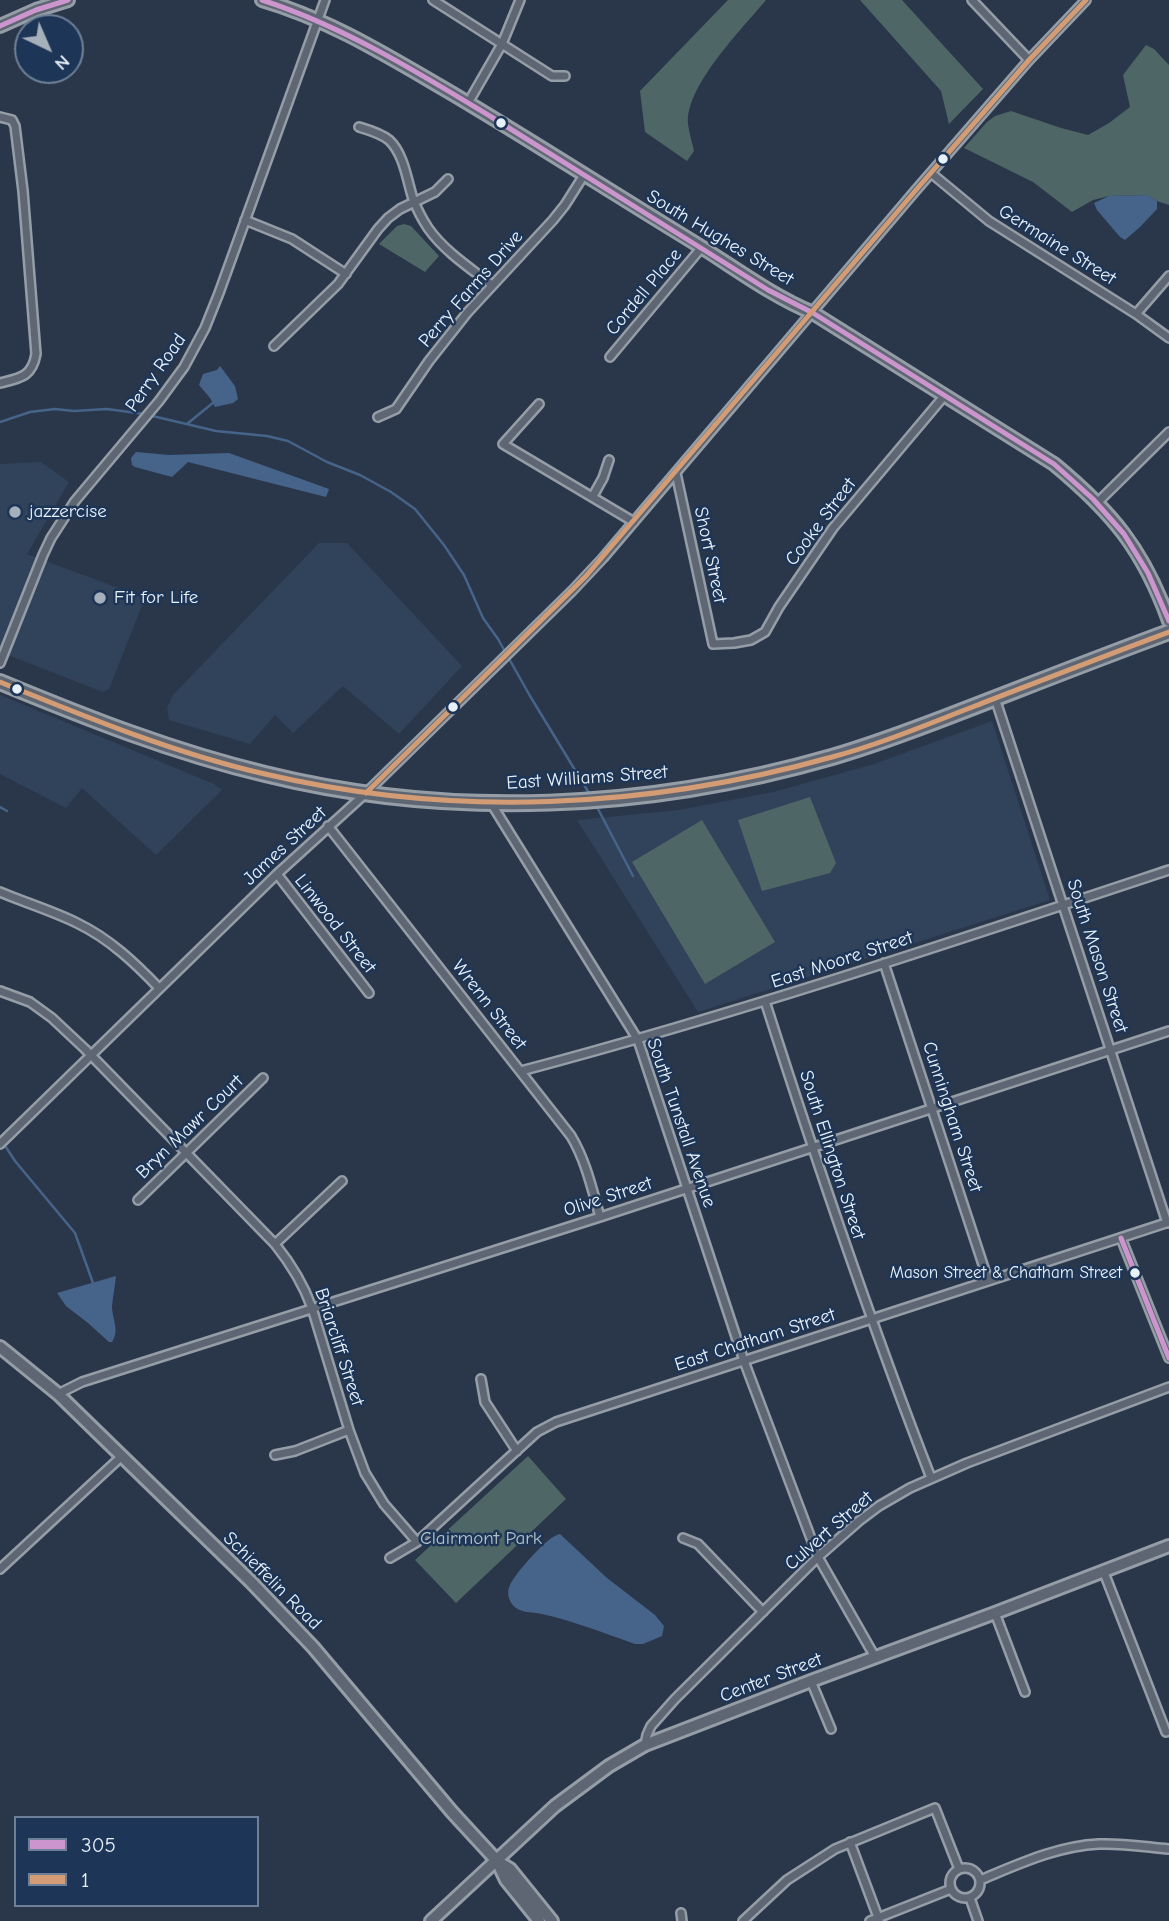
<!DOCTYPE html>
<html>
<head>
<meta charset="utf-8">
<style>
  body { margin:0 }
  #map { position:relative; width:1169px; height:1921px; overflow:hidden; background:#2a374a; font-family:"Comic Neue",sans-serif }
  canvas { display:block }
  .legend { position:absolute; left:14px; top:1816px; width:245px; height:91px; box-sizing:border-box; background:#1d3557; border:2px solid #6e8097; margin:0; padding:9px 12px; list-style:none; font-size:21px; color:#e8f1f8 }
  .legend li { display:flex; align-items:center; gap:14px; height:35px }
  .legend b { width:35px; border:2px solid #6e8097 }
  .north { position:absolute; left:14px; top:14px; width:70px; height:70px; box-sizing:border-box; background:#1d3557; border:2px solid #6e8097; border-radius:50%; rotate:136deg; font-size:19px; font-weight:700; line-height:28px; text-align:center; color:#e8f1f8 }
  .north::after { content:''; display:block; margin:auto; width:24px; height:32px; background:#a6b0bb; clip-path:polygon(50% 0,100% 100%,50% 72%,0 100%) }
</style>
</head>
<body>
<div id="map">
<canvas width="1169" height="1921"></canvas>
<ul class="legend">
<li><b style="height:9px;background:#cd95ce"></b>305</li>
<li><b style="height:9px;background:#d39c74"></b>1</li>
</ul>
<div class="north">N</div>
</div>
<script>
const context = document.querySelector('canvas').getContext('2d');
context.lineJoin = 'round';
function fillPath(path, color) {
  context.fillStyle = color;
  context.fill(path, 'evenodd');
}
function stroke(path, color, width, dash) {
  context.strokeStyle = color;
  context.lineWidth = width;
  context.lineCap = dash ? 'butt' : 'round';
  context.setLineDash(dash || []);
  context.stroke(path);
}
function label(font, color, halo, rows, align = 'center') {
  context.font = font + ' "Comic Neue",sans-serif';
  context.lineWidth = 5;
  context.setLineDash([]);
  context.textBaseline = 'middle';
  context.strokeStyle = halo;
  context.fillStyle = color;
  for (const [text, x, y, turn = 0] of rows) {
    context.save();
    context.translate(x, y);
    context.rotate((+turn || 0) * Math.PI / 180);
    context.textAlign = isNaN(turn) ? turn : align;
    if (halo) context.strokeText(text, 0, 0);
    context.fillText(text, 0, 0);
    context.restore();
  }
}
const built = new Path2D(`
  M41 462 69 482 27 554 145 598 109 689 103 692 0 652V464Z
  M319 543H347L462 666 399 734 343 686 293 733 275 715 250 744 169 720 167 708 173 695Z
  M0 695 214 784 222 790 156 855 82 788 66 808 0 774Z
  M992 721 1050 900 698 1012 577 820 679 810 773 792 874 764Z`);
const green = new Path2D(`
  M728 0H766C743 28 685 86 688 124 689 132 692 142 694 151L687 161 645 132 640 91Z
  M860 0H902L983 89 949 124 941 91Z
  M1146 45 1154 49 1169 65V205L1157 201 1147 195 1109 196 1093 200 1072 212 1033 182 964 148 987 122 995 116 1011 111 1061 128 1088 135 1109 123 1130 107 1123 75Z
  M404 224 411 226 439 256 425 272 379 244 397 226Z
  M810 797 836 863 830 873 762 891 738 820Z
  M702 820 775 942 705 984 632 862Z
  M528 1456 566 1499 456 1603 415 1560Z`);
const water = new Path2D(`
  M1147 195 1157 201V209L1140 227 1125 240 1120 237 1097 210 1094 203 1109 196Z
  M220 366 235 386 238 399 233 403 215 407 210 398 199 385 203 374 217 370Z
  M136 452 169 455 229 453 329 489 326 497 188 462 172 477 135 467 132 465 131 458Z
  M116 1276C115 1286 113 1296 112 1306 112 1319 120 1330 112 1342H109L88 1323 66 1306 57 1293Z
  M560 1534 607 1578 655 1615 664 1626 662 1636 643 1644H635C604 1633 573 1621 542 1614 532 1612 518 1613 512 1604 503 1590 512 1581 520 1570 529 1560 547 1537 560 1534Z`);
const stream = new Path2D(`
  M0 422 30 412 55 409 74 411 107 409 144 414 216 431 267 436 288 441 327 462 360 475 391 492 415 509 444 545 464 575 483 618 498 639 530 696 589 793
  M187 424 214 402
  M0 807 7 811
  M597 807 633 876
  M0 1138 15 1161 75 1233 93 1283`);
const street = new Path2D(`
  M433 0 552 76H565
  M972 0 1029 60
  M468 103 502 44 520 0
  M0 117 12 120 15 126 23 191 36 354C32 377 20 378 0 383
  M359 127C369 130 380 133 389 140 404 154 407 180 413 199 417 209 422 219 428 228 444 251 470 268 492 285
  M931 173 989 221 1136 314 1169 338
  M245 220 292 239 346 274
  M1136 314 1169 276
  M274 346 338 284 378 229 388 218 400 209 435 192 448 179
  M610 357 702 247
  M539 404 503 444 634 522
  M378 417 396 409 429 361 467 313 553 220 565 205 584 175
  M676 473 713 644 734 643 751 640 765 632 779 607 833 528 945 395
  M593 496 603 478 609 460
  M1098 502 1169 432
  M0 663 43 555 51 538 75 501 159 401 184 367 205 328 219 293 325 0
  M995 698 1167 1223
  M491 803 638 1040 744 1361 818 1557 875 1657
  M328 826 571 1136C586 1161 592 1189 600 1217
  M277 874 369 993
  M0 892C26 903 53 911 77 923 110 939 135 963 159 988
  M884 963 988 1280
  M0 991 30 1002 52 1018 85 1049 275 1244C291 1264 303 1283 312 1308L349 1430 365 1473 384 1504 417 1542
  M765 1001C816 1161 870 1321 931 1478
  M521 1071C740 1013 955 941 1169 870
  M0 1144 277 874 366 793 572 591 603 558 916 190 1029 60 1086 0
  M138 1200 263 1078
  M1121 1238 1169 1358
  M275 1244 342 1181
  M481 1379 485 1402 517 1451
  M58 1394 82 1382 600 1217 1169 1031
  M275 1455 295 1451 349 1430
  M683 1538 698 1544 763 1612
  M390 1558 417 1542 537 1432 556 1422 1169 1222
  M0 1569 121 1457
  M1103 1570 1166 1732
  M995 1613 1025 1692
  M811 1681 831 1729
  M645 1745 647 1735 651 1726 675 1699 818 1557 859 1521 879 1506 910 1488 967 1463 1169 1387
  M850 1842 879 1920
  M950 1883a15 15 0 1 1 30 0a15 15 0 1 1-30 0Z
  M980 1880C1019 1864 1057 1846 1099 1844 1122 1843 1146 1847 1169 1849
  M970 1898 978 1921
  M681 1913 682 1921
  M743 1921 787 1880 835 1849 935 1808 959 1869
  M870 1921 951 1889`);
const secondary = new Path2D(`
  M262 0C331 20 391 58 453 94 535 143 616 195 698 245 735 268 772 296 813 313L1054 464C1112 512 1143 549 1169 621
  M0 26 36 10 68 0
  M0 1347 58 1394 251 1582 313 1647 452 1812 497 1861 510 1869 552 1921
  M497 1861 506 1880 539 1921
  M431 1921 555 1806 609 1766 645 1745 811 1681 995 1613 1169 1546`);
const primary = new Path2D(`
  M0 682C87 718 173 752 265 774 451 820 648 810 832 757 873 745 913 730 952 715 1025 687 1096 659 1169 632`);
const bus1 = new Path2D(`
  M262 0C345 27 419 73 493 118 585 175 676 233 768 290L813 313 1054 464 1093 499 1124 534 1148 573 1169 621
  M0 26 36 10 68 0
  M1121 1238 1169 1358`);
const bus2 = new Path2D(`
  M0 682C86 717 174 753 265 774 453 818 646 809 832 757 881 744 928 724 975 706 1040 681 1104 656 1169 632
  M366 793 586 576 916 190 1029 60 1086 0`);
const markers = [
  [501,123,6,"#e8f1f8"],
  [943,159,6,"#e8f1f8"],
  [15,512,7,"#a6b0bb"],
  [100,598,7,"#a6b0bb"],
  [17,689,6,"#e8f1f8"],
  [453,707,6,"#e8f1f8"],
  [1135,1273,6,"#e8f1f8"]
];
const busNames = [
  ["Mason Street & Chatham Street",1122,1273]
];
const streetNames = [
  ["South Hughes Street",720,238,31],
  ["Germaine Street",1057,245,32],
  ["Perry Farms Drive",471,289,-49],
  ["Cordell Place",644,292,-50],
  ["Perry Road",156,373,-55],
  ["Cooke Street",821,522,-53],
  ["Short Street",710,555,78],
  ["East Williams Street",587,778,-4],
  ["James Street",285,846,-43],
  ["Linwood Street",335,924,52],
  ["South Mason Street",1097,956,72],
  ["East Moore Street",842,960,-18],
  ["Wrenn Street",489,1005,52],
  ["Cunningham Street",952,1117,72],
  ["South Tunstall Avenue",681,1123,71],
  ["Bryn Mawr Court",190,1127,-44],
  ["South Ellington Street",832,1155,72],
  ["Olive Street",608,1197,-18],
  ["East Chatham Street",755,1340,-18],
  ["Briarcliff Street",339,1347,72],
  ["Culvert Street",829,1531,-41],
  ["Schieffelin Road",272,1581,45],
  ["Center Street",771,1678,-21]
];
const poiNames = [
  ["jazzercise",29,512],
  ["Fit for Life",114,598]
];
const parkNames = [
  ["Clairmont Park",481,1539]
];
fillPath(built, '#31425b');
fillPath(green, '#4e6665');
fillPath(water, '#466489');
stroke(stream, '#466489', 2.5);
stroke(street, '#959da7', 12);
stroke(secondary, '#959da7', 16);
stroke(primary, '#959da7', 18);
stroke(street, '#5d6672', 7);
stroke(secondary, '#5d6672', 10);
stroke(primary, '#5d6672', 12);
stroke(bus1, '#cd95ce', 5);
stroke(bus2, '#d39c74', 5);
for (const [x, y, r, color] of markers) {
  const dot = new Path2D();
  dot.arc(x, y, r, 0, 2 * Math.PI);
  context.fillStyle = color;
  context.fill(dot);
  stroke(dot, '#1d3557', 2.5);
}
label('17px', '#e8f1f8', '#1d3557', busNames, 'right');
label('19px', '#e8f1f8', '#1d3557', streetNames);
label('19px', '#e8f1f8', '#1d3557', poiNames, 'left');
label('19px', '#b4c3c6', '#1d3557', parkNames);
</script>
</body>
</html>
